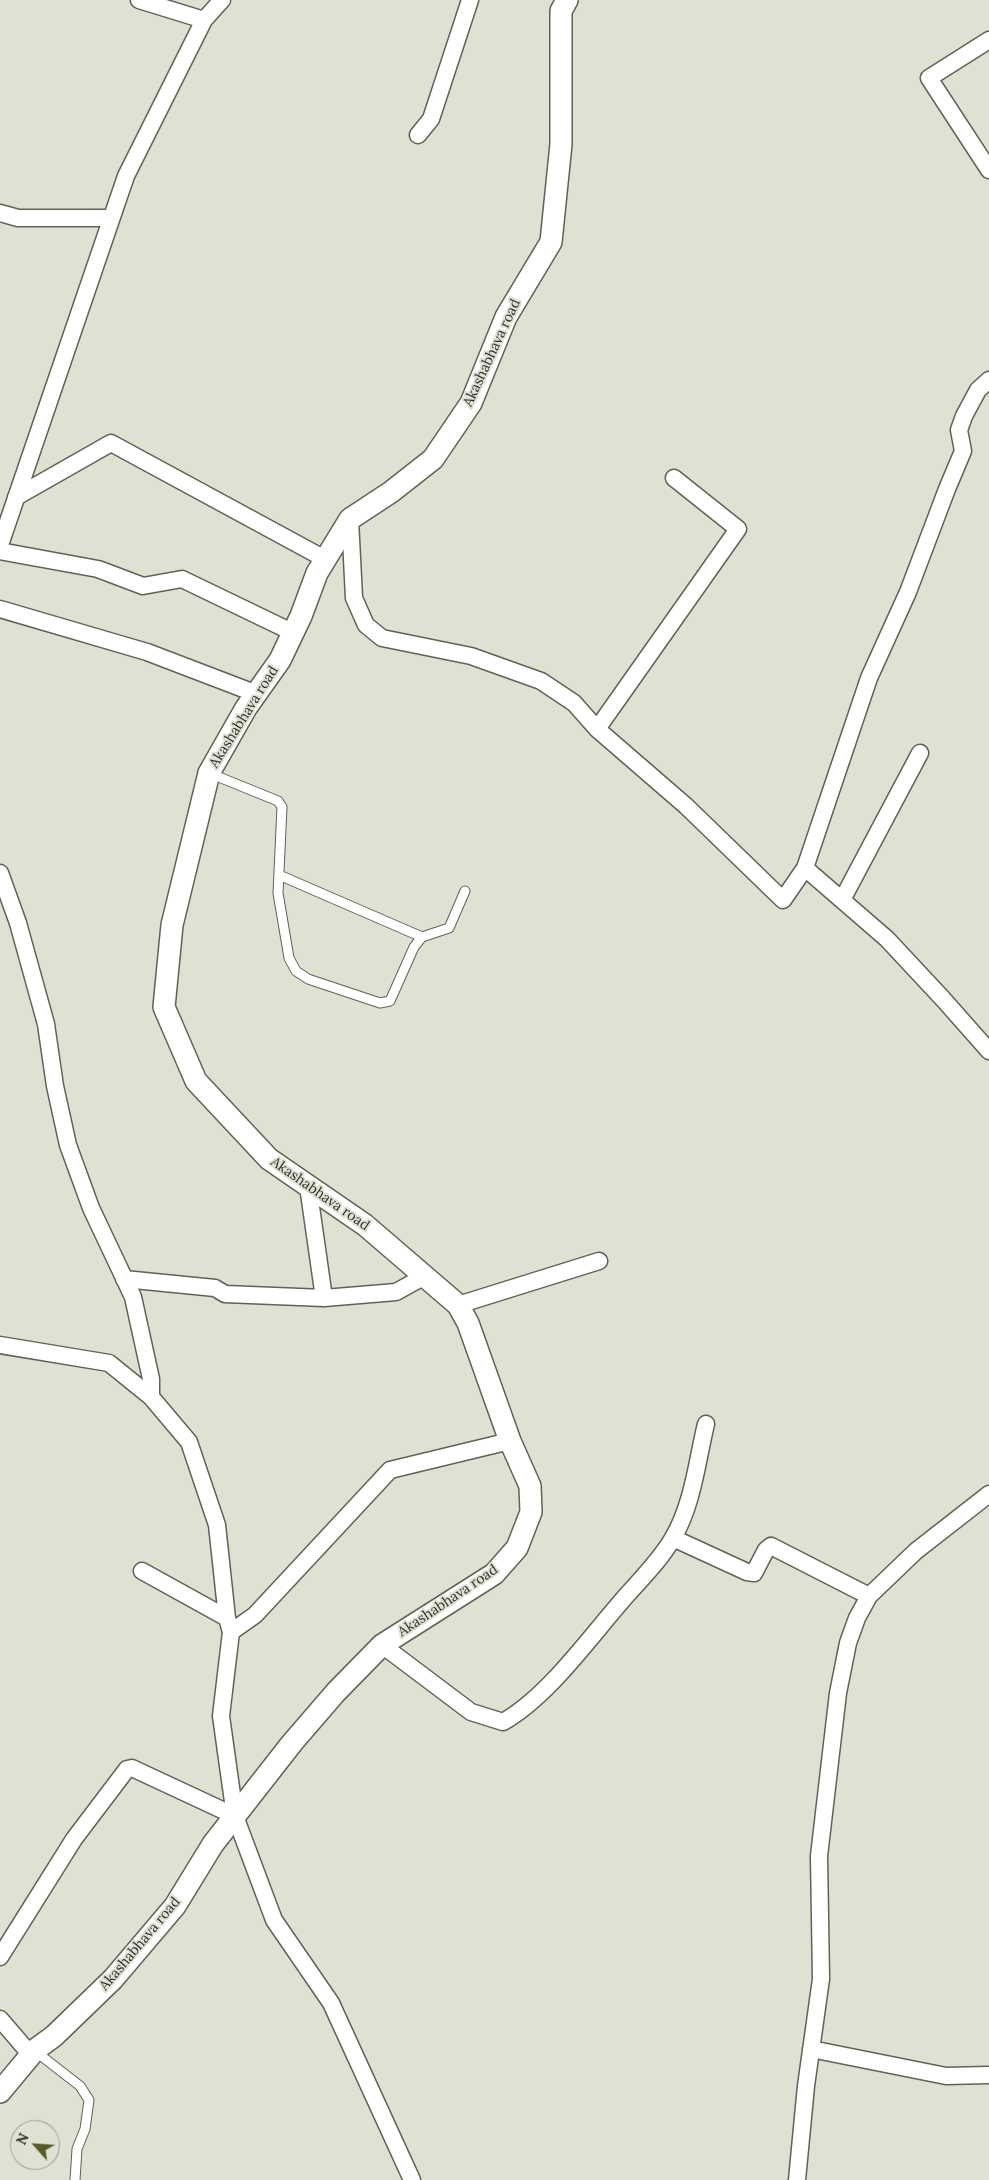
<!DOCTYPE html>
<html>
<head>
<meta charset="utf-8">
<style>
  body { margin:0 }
  #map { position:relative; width:989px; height:2180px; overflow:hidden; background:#dfe1d3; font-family:Lora,serif }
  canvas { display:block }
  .north { position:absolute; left:10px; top:2120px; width:50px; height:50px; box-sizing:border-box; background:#dfe1d3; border:1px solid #999b90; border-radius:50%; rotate:296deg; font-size:14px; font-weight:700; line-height:20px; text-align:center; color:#31312c }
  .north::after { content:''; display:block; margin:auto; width:18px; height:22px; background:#575b28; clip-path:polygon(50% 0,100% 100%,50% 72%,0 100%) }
</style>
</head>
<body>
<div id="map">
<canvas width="989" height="2180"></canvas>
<div class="north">N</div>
</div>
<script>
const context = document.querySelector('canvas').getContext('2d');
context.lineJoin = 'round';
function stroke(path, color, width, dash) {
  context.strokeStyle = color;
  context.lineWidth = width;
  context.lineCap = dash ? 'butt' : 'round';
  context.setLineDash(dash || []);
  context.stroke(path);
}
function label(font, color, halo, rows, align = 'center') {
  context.font = font + ' Lora,serif';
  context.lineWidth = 4;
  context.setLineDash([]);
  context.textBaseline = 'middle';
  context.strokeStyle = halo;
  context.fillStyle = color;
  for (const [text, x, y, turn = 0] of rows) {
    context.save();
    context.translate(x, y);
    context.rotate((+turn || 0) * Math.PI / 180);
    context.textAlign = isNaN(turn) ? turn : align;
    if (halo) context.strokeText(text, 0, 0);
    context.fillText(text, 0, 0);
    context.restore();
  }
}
const service = new Path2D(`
  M209 773 278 801 282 807 278 893 289 958 296 971 308 979 380 1003 390 1001 414 947 422 937 449 928 465 891
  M279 875 422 937
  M35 2051 80 2086 89 2100 85 2129 77 2149 75 2180`);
const minor = new Path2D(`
  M139 0 204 20
  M989 40 929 78 989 170
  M418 135 431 119 470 0
  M0 213 18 218H111
  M16 497 111 443 325 559
  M350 519 354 598 366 625 382 638 471 656 541 681 574 703 597 729 686 806 783 900 805 868 887 939 943 999 989 1051
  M0 545 126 176 204 20 222 0
  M0 551 98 569 143 586 182 579 294 633
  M0 609 147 652 257 694
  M597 729 738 529 674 478
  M805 868 869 678 908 592 947 489 963 451 959 430 964 416 978 390 989 380
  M0 873 18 923 46 1024 55 1086 68 1145 91 1208 133 1297 151 1379V1397
  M842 900 920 753
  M308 1186 324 1298
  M124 1279 215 1288 225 1294 324 1298 396 1292 425 1276
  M458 1305 599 1261
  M0 1345 109 1363 151 1397 189 1442 217 1525 227 1618 231 1632 221 1716 235 1816 274 1920 331 2003 412 2180
  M673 1538 747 1572 754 1573 766 1550 771 1546 869 1596
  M142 1571 227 1618
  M231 1632 255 1615 390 1470 510 1441
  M382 1645 471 1712 503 1722C547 1697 587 1641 620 1603 638 1582 660 1561 673 1538 693 1504 697 1461 706 1424
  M0 1957 74 1839 127 1769 132 1768 235 1816
  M0 2019 31 2055
  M811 2049 946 2076 989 2075
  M797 2180 806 2086 821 1979 819 1856 838 1693 848 1643 857 1618 869 1596 916 1551 989 1494`);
const tertiary = new Path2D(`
  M0 2092 35 2050 54 2036 113 1979 175 1906 213 1844 292 1743 336 1692 382 1645 494 1574 517 1548 531 1512 530 1486 510 1441 468 1323 458 1305 365 1225 269 1159 196 1081 164 1007 172 925 209 773 246 708 280 660 301 616 317 573 350 519 391 492 433 459 471 403 506 317 551 242 561 144V11L567 0`);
const streetNames = [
  ["Akashabhava road",492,353,-65],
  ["Akashabhava road",244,717,-58],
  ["Akashabhava road",320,1194,35],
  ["Akashabhava road",448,1601,-34],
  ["Akashabhava road",140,1944,-50]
];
stroke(service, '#616256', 11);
stroke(minor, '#616256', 19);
stroke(tertiary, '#616256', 24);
stroke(service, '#fff', 9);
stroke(minor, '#fff', 16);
stroke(tertiary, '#fff', 21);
label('14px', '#31312c', '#dfe1d3', streetNames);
</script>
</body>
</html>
